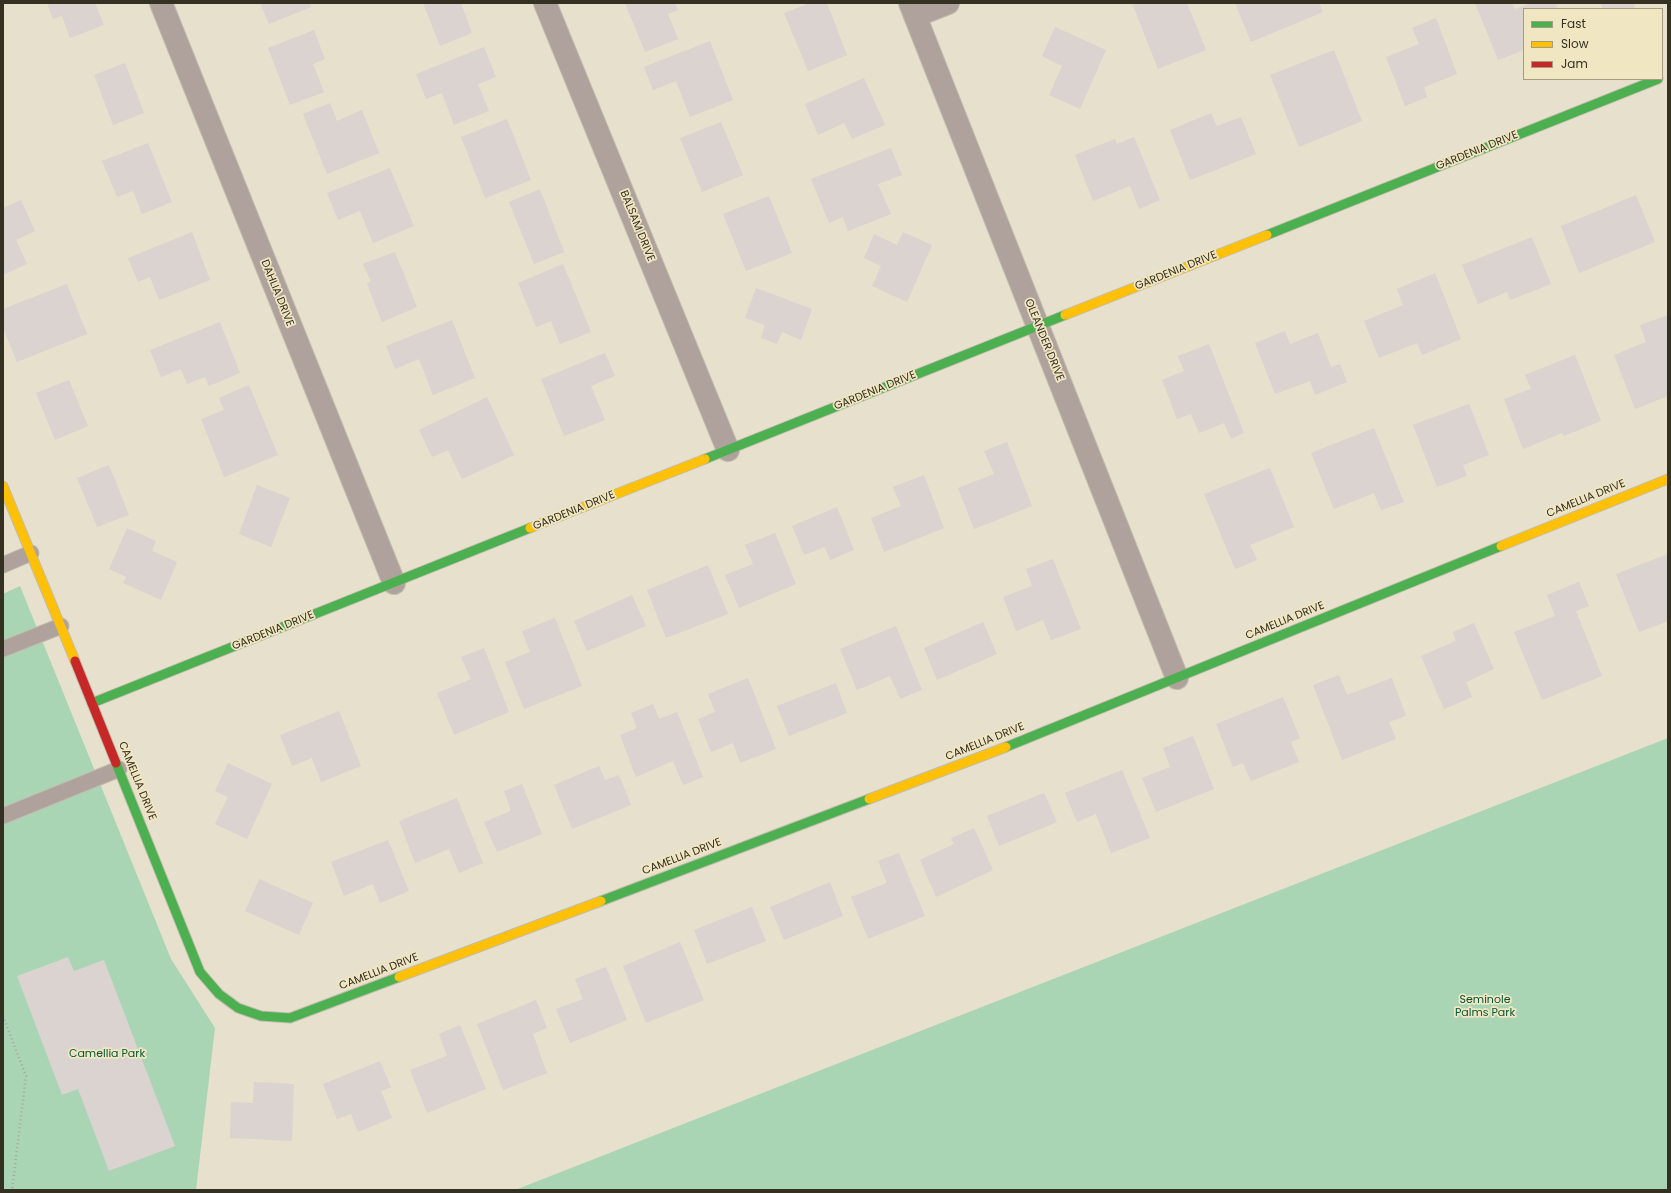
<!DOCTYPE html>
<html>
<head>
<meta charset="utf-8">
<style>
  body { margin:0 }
  #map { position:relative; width:1671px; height:1193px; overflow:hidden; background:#e6e0cc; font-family:Poppins,sans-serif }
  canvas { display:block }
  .frame { position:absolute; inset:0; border:4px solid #343022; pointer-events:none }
  .legend { position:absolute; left:1523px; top:8px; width:140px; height:72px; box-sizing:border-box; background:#f1e6c2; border:1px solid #a59d82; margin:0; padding:5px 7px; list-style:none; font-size:12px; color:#343022 }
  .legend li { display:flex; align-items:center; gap:8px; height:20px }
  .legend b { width:20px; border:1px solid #a59d82 }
</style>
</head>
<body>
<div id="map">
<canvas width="1671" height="1193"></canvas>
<div class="frame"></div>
<ul class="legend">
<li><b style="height:5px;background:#4caf50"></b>Fast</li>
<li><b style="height:5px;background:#ffc107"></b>Slow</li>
<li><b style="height:5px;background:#c62828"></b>Jam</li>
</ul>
</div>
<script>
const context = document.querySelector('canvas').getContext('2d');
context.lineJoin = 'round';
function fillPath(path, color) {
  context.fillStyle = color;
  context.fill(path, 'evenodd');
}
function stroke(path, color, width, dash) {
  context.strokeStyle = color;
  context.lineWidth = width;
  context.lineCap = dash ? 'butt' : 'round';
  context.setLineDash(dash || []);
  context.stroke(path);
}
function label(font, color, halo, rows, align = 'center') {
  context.font = font + ' Poppins,sans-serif';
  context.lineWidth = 3.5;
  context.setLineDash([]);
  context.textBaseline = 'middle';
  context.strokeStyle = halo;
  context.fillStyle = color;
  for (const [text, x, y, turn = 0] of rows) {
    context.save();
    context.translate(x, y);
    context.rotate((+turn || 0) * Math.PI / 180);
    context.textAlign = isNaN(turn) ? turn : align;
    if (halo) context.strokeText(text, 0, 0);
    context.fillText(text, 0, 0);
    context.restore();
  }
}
const green = new Path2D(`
  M20 586 171 959 215 1028 196 1190H3V594Z
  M1668 738V1190H515Z`);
const building = new Path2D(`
  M47 3H95L104 25 70 38 62 16 53 19Z
  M260 3H310L311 7 269 24Z
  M423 3H461L472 33 440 46Z
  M625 3H675L678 10 668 14 678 39 645 52Z
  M810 3H827L847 55 808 71 784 13Z
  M1132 3H1187L1206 50 1158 69Z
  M1235 3H1319L1323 12 1251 42Z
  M1475 3H1512L1515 9 1531 3H1556L1558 9H1524V50L1498 60Z
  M1600 3H1638L1634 5 1635 9H1603Z
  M1436 18 1457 74 1424 87 1427 97 1405 106 1386 57 1419 44 1412 28Z
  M1055 27 1106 50 1080 109 1049 95 1062 66 1042 56Z
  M314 30 325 59 313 64 324 92 290 105 268 48Z
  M710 41 733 100 690 117 676 81 653 90 644 67Z
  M484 47 496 77 478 84 489 111 454 125 442 93 426 99 416 74Z
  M1334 50 1362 121 1299 147 1270 75Z
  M125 63 144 113 113 125 94 75Z
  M864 78 885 125 852 139 844 123 818 135 805 104Z
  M330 103 337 121 362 110 379 153 327 174 303 114Z
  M1211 113 1217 126 1241 117 1256 154 1190 180 1170 130Z
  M507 119 531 180 485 198 461 137Z
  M721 122 743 175 702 192 680 138Z
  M1134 137 1160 200 1139 209 1130 186 1093 201 1075 155 1115 139 1117 144Z
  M148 143 172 202 142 214 133 191 117 197 102 161Z
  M891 148 902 175 878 184 891 214 848 231 843 217 829 223 811 179Z
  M390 168 414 226 373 243 360 211 338 220 327 193Z
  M540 189 564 252 534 264 509 202Z
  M1636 195 1655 242 1579 273 1561 226Z
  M769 196 792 253 746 271 723 214Z
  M21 200 35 231 16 240 27 264 3 275V208Z
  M192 232 210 280 159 300 150 277 138 282 128 258Z
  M903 232 932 245 907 302 872 286 881 266 864 258 874 234 897 245Z
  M1532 237 1551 284 1510 300 1507 292 1478 304 1462 265Z
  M395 252 417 307 382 322 367 284 371 282 363 264Z
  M563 264 591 332 560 344 551 321 536 327 518 283Z
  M1435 273 1461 339 1422 355 1417 343 1379 358 1364 321 1403 305 1397 289Z
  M67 284 87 334 17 362 3 328V309Z
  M756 288 812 309 801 340 782 332 777 344 761 338 765 325 745 318Z
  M1668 315V380L1667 381 1668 396 1635 409 1614 355 1646 342 1640 325Z
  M452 320 475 378 433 395 419 359 395 369 386 346Z
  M220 322 240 373 209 386 205 377 187 384 181 369 161 377 150 350Z
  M1285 331 1290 344 1318 333 1331 367 1340 364 1347 382 1315 395 1310 381 1275 394 1255 343Z
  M1209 344 1244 433 1231 439 1224 423 1199 433 1191 414 1177 419 1162 380 1184 371 1178 356Z
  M605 353 615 376 591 386 605 420 564 436 541 379Z
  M1575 355 1601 421 1564 436 1562 433 1523 449 1504 399 1531 389 1525 375Z
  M69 380 88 426 55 440 36 393Z
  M249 385 278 455 224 477 201 419 224 410 219 398Z
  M487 397 514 455 462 479 448 450 432 457 419 430Z
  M1469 404 1489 455 1463 465 1467 476 1437 487 1413 425Z
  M1374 428 1404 502 1381 510 1374 493 1334 509 1311 453Z
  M1007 442 1032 506 974 529 958 488 994 474 984 451Z
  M109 465 129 515 97 527 77 478Z
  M1270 468 1294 527 1250 545 1257 560 1235 569 1204 494Z
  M924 475 944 528 884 552 871 518 901 506 893 487Z
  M257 485 290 498 271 547 239 534Z
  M837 507 854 550 830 560 825 547 804 555 792 526Z
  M127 528 156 541 152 551 177 562 161 600 123 583 126 577 109 569Z
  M775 533 796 584 739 608 725 575 753 564 745 545Z
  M1668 554V621L1639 632 1616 574Z
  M1053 559 1081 629 1051 640 1043 620 1016 631 1003 597 1032 586 1026 569Z
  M708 565 728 614 666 638 647 590Z
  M1579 582 1589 606 1576 611 1602 676 1542 700 1514 632 1555 616 1547 595Z
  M632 595 646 626 587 651 574 621Z
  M555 618 582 686 524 709 505 662 530 652 522 631Z
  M983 622 997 654 937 680 924 648Z
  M1474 623 1494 669 1466 682 1472 697 1444 709 1421 656 1456 641 1453 632Z
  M896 626 922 690 900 699 890 676 857 690 840 649Z
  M484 648 509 712 454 735 437 693 471 679 461 657Z
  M1339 675 1347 695 1392 678 1406 716 1389 722 1396 739 1342 760 1313 685Z
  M748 678 776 749 740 763 733 743 711 752 698 719 715 712 708 694Z
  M836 683 847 713 789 736 777 706Z
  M1283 697 1300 738 1291 742 1299 762 1251 781 1243 763 1233 767 1216 724Z
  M653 704 659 719 677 712 703 777 683 785 673 761 636 777 620 735 637 728 631 713Z
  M339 711 361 766 321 782 312 758 292 766 280 735Z
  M1193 736 1214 789 1156 812 1142 778 1170 767 1163 748Z
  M228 763 272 784 247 839 215 824 228 797 215 791Z
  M599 766 605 780 619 775 631 805 572 829 554 785Z
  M1122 770 1150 838 1111 853 1096 814 1077 822 1065 793Z
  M522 784 542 834 497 852 484 822 511 811 504 791Z
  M1044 793 1057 822 999 846 987 816Z
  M457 798 483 863 459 873 449 849 415 863 399 821Z
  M974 828 993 870 936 897 920 860 954 844 951 838Z
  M388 840 409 891 380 903 373 884 344 896 331 862Z
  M899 853 925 916 868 939 851 897 887 883 878 861Z
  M259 879 313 903 299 935 245 911Z
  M830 882 843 916 784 940 770 907Z
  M752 907 766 941 707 964 694 930Z
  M680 942 704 1000 646 1023 623 966Z
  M68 957 74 971 104 960 175 1146 109 1171 78 1089 62 1095 17 976Z
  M606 967 627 1020 570 1043 556 1009 583 999 575 979Z
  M536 1000 547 1028 533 1034 547 1073 503 1090 477 1024Z
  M460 1025 486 1089 427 1113 410 1070 447 1056 439 1034Z
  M380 1061 391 1087 381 1091 392 1118 358 1132 351 1114 337 1119 323 1084Z
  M254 1082 294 1084 292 1141 230 1138 231 1102 253 1103Z`);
const path = new Path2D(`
  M3 1016 26 1076 12 1190`);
const lane = new Path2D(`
  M3 565 31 553
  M3 649 61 626
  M3 816 119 769`);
const street = new Path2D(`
  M161 3 394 583
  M545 3 728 450
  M910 3 1177 678
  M915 16 948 3`);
const fast = new Path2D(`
  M1267 235 1658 79
  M705 459 1065 315
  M92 703 530 528
  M1006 747 1501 546
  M116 763 200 972 219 994 238 1008 261 1016 290 1018 399 977
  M601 901 869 799`);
const slow = new Path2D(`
  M1065 315 1267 235
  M3 486 75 661
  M530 528 705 459
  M1501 546 1668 479
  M869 799 1006 747
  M399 977 601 901`);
const jam = new Path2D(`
  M75 661 116 763`);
const streetNames = [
  ["GARDENIA DRIVE",1477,151,-22],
  ["BALSAM DRIVE",637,226,68],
  ["GARDENIA DRIVE",1176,271,-22],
  ["DAHLIA DRIVE",277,293,68],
  ["OLEANDER DRIVE",1044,340,68],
  ["GARDENIA DRIVE",875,391,-22],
  ["CAMELLIA DRIVE",1586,499,-22],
  ["GARDENIA DRIVE",574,511,-22],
  ["CAMELLIA DRIVE",1285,621,-22],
  ["GARDENIA DRIVE",273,631,-22],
  ["CAMELLIA DRIVE",985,742,-22],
  ["CAMELLIA DRIVE",137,781,68],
  ["CAMELLIA DRIVE",682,857,-21],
  ["CAMELLIA DRIVE",379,972,-21]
];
const parkNames = [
  ["Seminole",1485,1000],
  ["Palms Park",1485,1013],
  ["Camellia Park",107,1054]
];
fillPath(green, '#a9d5b5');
fillPath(building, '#dad3d0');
stroke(lane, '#c1bcac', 17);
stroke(street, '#c1bcac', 24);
stroke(fast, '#c1bcac', 11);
stroke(slow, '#c1bcac', 11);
stroke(jam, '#c1bcac', 11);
stroke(path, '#ada49c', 2.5, [1, 3]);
stroke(lane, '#afa29c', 15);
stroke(street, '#afa29c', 22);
stroke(fast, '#4caf50', 9);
stroke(slow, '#ffc107', 9);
stroke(jam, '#c62828', 9);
label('11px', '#343022', '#f1e6c2', streetNames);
label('11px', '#025739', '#f1e6c2', parkNames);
</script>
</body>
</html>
